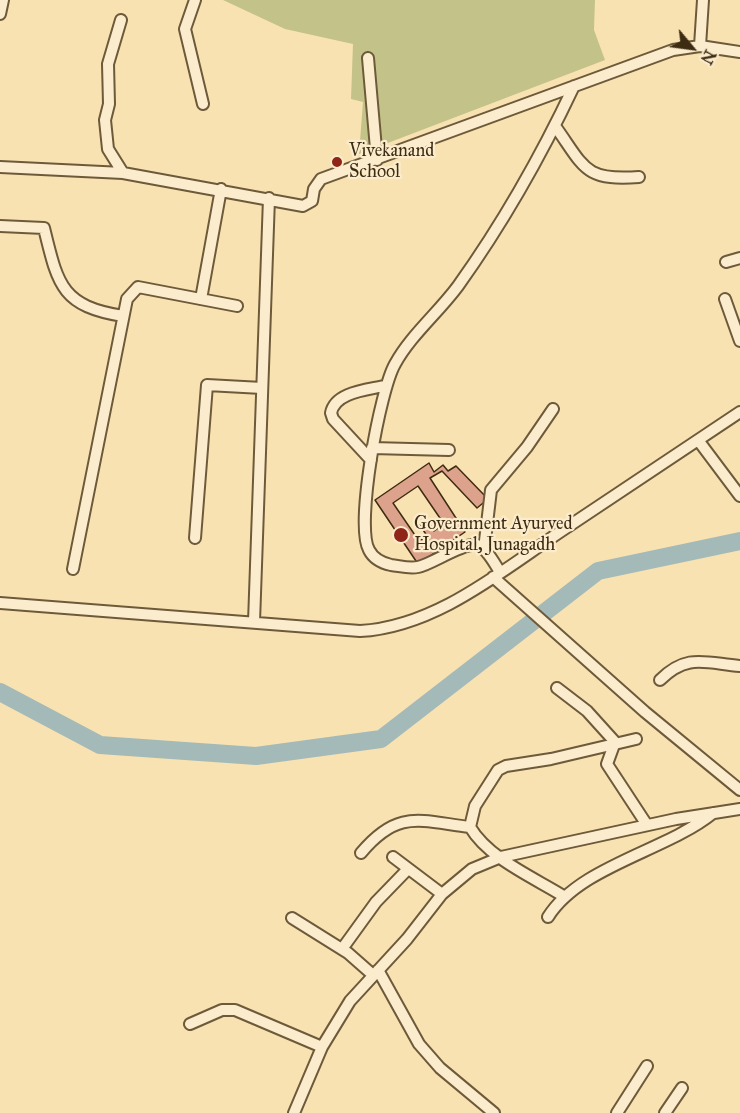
<!DOCTYPE html>
<html>
<head>
<meta charset="utf-8">
<style>
  body { margin:0 }
  #map { position:relative; width:740px; height:1113px; overflow:hidden; background:#f9e2b2; font-family:"IM FELL Great Primer",serif }
  canvas { display:block }
  .north { position:absolute; left:662px; top:18px; width:60px; height:60px; -webkit-text-stroke:4px #fbeccd; paint-order:stroke; rotate:119deg; font-size:16px; font-weight:700; line-height:24px; text-align:center; color:#3e2c12 }
  .north::after { content:''; display:block; margin:auto; width:21px; height:27px; background:#3e2c12; clip-path:polygon(50% 0,100% 100%,50% 72%,0 100%) }
</style>
</head>
<body>
<div id="map">
<canvas width="740" height="1113"></canvas>
<div class="north">N</div>
</div>
<script>
const context = document.querySelector('canvas').getContext('2d');
context.lineJoin = 'round';
function fillPath(path, color) {
  context.fillStyle = color;
  context.fill(path, 'evenodd');
}
function stroke(path, color, width, dash) {
  context.strokeStyle = color;
  context.lineWidth = width;
  context.lineCap = dash ? 'butt' : 'round';
  context.setLineDash(dash || []);
  context.stroke(path);
}
function label(font, color, halo, rows, align = 'center') {
  context.font = font + ' "IM FELL Great Primer",serif';
  context.lineWidth = 4.5;
  context.setLineDash([]);
  context.textBaseline = 'middle';
  context.strokeStyle = halo;
  context.fillStyle = color;
  for (const [text, x, y, turn = 0] of rows) {
    context.save();
    context.translate(x, y);
    context.rotate((+turn || 0) * Math.PI / 180);
    context.textAlign = isNaN(turn) ? turn : align;
    if (halo) context.strokeText(text, 0, 0);
    context.fillText(text, 0, 0);
    context.restore();
  }
}
const green = new Path2D(`
  M223 0H595L594 30 605 60 359 154 363 102 351 99 353 44 285 29Z`);
const river = new Path2D(`
  M0 692 100 745 256 756 381 739 598 571 740 541`);
const building = new Path2D(`
  M429 463 434 472 443 465 448 471 456 466 488 499 477 508 442 471 430 478 465 532 418 564 375 500ZM418 486 444 524 434 531 427 520 420 525 427 536 419 541 393 503Z`);
const minor = new Path2D(`
  M195 0 185 29 203 104
  M0 14 3 0
  M121 20 108 64 109 104 105 120 108 149 123 173
  M700 46 703 0
  M368 58 377 160
  M555 126C585 168 584 181 639 177
  M0 167 123 173 303 206 312 201 314 189 321 179 673 50 700 46 740 52
  M0 226 44 228C58 285 61 306 123 316
  M726 262 740 258
  M201 299 221 189
  M725 299 740 341
  M698 440 740 496
  M372 448 449 450
  M371 460 333 419 331 413C335 392 367 390 384 386
  M195 538 207 385 262 388
  M484 549 491 490 527 447 553 409
  M73 569 127 299 138 287 237 306
  M500 572C494 563 487 548 477 545 463 542 433 564 418 567 409 569 400 566 391 565 382 563 373 558 369 550 355 525 380 390 395 364 411 335 438 313 458 286 503 223 541 156 574 86
  M493 577 645 712 740 790
  M0 603 360 631C438 627 506 567 569 526 626 488 683 450 740 412
  M254 622 269 198
  M660 680C687 653 705 663 740 666
  M557 688 587 711 615 742 607 764 647 825
  M361 853C398 809 419 821 470 827
  M393 857 442 894
  M565 897C535 878 489 859 470 827L475 806 498 770 506 766 551 759 636 739
  M548 917C580 866 666 851 713 813
  M292 918 348 953 373 975
  M342 949 376 902 408 869
  M378 970 419 1044 440 1068 494 1113
  M190 1024 222 1010H235L322 1047
  M294 1113 322 1047 350 1001 407 939 442 894 472 869 501 857 676 819 740 809
  M617 1113 647 1066
  M665 1113 682 1088`);
const markers = [
  [337,162,6,"#8f2418"],
  [401,535,8,"#8f2418"]
];
const poiNames = [
  ["Vivekanand",349,152],
  ["School",349,173],
  ["Government Ayurved",414,525],
  ["Hospital, Junagadh",414,546]
];
fillPath(green, '#c3c288');
stroke(river, '#a4bab9', 18);
fillPath(building, '#dda28b');
stroke(building, '#3e2c12', 1.5);
stroke(minor, '#6d5a3a', 14);
stroke(minor, '#fbeccd', 10);
for (const [x, y, r, color] of markers) {
  const dot = new Path2D();
  dot.arc(x, y, r, 0, 2 * Math.PI);
  context.fillStyle = color;
  context.fill(dot);
  stroke(dot, '#fbeccd', 2);
}
label('18px', '#3e2c12', '#fbeccd', poiNames, 'left');
</script>
</body>
</html>
